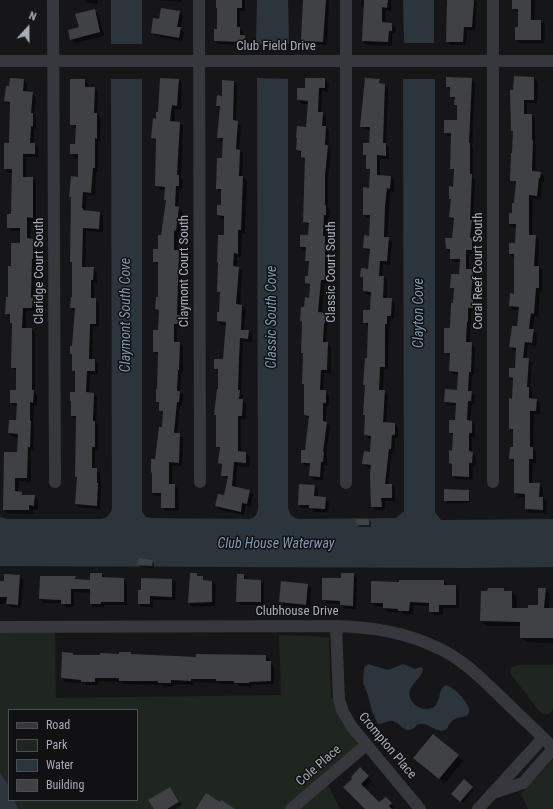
<!DOCTYPE html>
<html>
<head>
<meta charset="utf-8">
<style>
  body { margin:0 }
  #map { position:relative; width:553px; height:809px; overflow:hidden; background:#161618; font-family:"Roboto Condensed",sans-serif }
  canvas { display:block }
  .legend { position:absolute; left:8px; top:709px; width:130px; height:92px; box-sizing:border-box; background:#111113; border:1px solid #4d4f55; margin:0; padding:5px 7px; list-style:none; font-size:12px; color:#a8adb8 }
  .legend li { display:flex; align-items:center; gap:8px; height:20px }
  .legend b { width:20px; border:1px solid #4d4f55 }
  .north { position:absolute; left:8px; top:8px; width:40px; height:40px; -webkit-text-stroke:3px #111113; paint-order:stroke; rotate:21deg; font-size:11px; font-weight:700; line-height:16px; text-align:center; color:#a8adb8 }
  .north::after { content:''; display:block; margin:auto; width:14px; height:18px; background:#a8adb8; clip-path:polygon(50% 0,100% 100%,50% 72%,0 100%) }
</style>
</head>
<body>
<div id="map">
<canvas width="553" height="809"></canvas>
<ul class="legend">
<li><b style="height:5px;background:#37383d"></b>Road</li>
<li><b style="height:11px;background:#1e261f"></b>Park</li>
<li><b style="height:11px;background:#2c353c"></b>Water</li>
<li><b style="height:11px;background:#404145"></b>Building</li>
</ul>
<div class="north">N</div>
</div>
<script>
const context = document.querySelector('canvas').getContext('2d');
context.lineJoin = 'round';
function fillPath(path, color) {
  context.fillStyle = color;
  context.fill(path, 'evenodd');
}
function stroke(path, color, width, dash) {
  context.strokeStyle = color;
  context.lineWidth = width;
  context.lineCap = dash ? 'butt' : 'round';
  context.setLineDash(dash || []);
  context.stroke(path);
}
function label(font, color, halo, rows, align = 'center') {
  context.font = font + ' "Roboto Condensed",sans-serif';
  context.lineWidth = 3;
  context.setLineDash([]);
  context.textBaseline = 'middle';
  context.strokeStyle = halo;
  context.fillStyle = color;
  for (const [text, x, y, turn = 0] of rows) {
    context.save();
    context.translate(x, y);
    context.rotate((+turn || 0) * Math.PI / 180);
    context.textAlign = isNaN(turn) ? turn : align;
    if (halo) context.strokeText(text, 0, 0);
    context.fillText(text, 0, 0);
    context.restore();
  }
}
const green = new Path2D(`
  M0 633H55L56 698 281 695 279 635 329 637 331 696 343 724 365 754 328 785 340 809H0ZM9 710H137V800H9Z
  M520 665H553V709L550 714H544L539 711 510 673V669L514 666Z
  M553 759V809H528L521 794Z`);
const water = new Path2D(`
  M111 0H142V44H111Z
  M257 0H288L289 44 256 45Z
  M403 0H434V43H404Z
  M257 78 288 79V507L290 514 295 518 299 519 396 518 404 511 403 79H435V512L441 520 553 519V567L469 568 0 566V517L8 519H101C108 518 110 515 112 508L111 79H142V512L146 517 151 518 249 519C256 518 257 514 258 508Z
  M368 664 388 670 403 664 415 669 421 667 423 669C422 681 401 687 413 703 417 707 422 709 427 709 440 708 438 696 442 688 445 686 445 685 448 686 455 688 472 706 469 713 464 721 454 712 447 729 438 734 431 725 423 724 416 722 416 729 409 730 402 730 400 723 393 721 388 720 384 724 378 724L372 711 367 692 363 683 364 668Z
  M0 773 9 786V800H14L18 809H0Z`);
const shadow = new Path2D(`
  M86 0H98V4L89 3Z
  M154 0H182V2Z
  M217 0H245V11H240V28L243 31V36L248 40V45L219 44 215 41 218 30Z
  M304 0H329L327 45 306 44 302 40Z
  M362 0H391V11L386 10 385 23 392 24 396 27 395 34H392V46L367 45 363 41 365 9 361 6Z
  M447 0H475L477 2 475 30H467L466 45H450L447 41 448 7 446 5Z
  M513 0H535L534 21H541L545 24 544 43H520L516 39 519 28V12H517L513 9Z
  M94 10 98 14 104 36 75 43 71 39Z
  M180 12 183 16 181 29 184 32 182 41 156 36 152 32 160 20Z
  M515 77 534 78 538 82 537 103H527V115H531L535 118V143L536 144 535 172 540 173 544 176V182H542L541 199 533 198 532 236H535L539 240 538 266 542 270V292H540L538 317H534L533 330 537 334 536 346 528 345 526 359H528L532 363 530 390 532 392V400H536L540 403V414H534L533 449 536 452V463H533L532 484H539L543 488V498L547 502 546 513H530L526 509V497H519L515 493 514 462 510 459 514 448V433L510 429 513 381 510 377 516 369 517 351 514 350 511 347 518 327 520 310H513L510 306 515 295V257H513L510 254 516 244 517 228H514L510 224 515 204 517 184 511 180 514 133 512 131Z
  M325 79 329 83 328 92 322 91 321 113 326 117V127L329 131 328 147 331 150 328 180V208L330 210 329 218H328L326 238 328 241V283H324L322 313 325 314 329 317 328 326H327L326 343 331 347V373H324L323 391H325L329 395V406H326V422L330 426 326 455 327 456V465H324L323 480H314L310 476 311 467 305 466 302 462 306 451 309 419 305 415V385L303 383 304 355 302 353 303 324 301 321 305 308 310 299 311 287 306 283 309 276 310 264 306 261 307 251H305L301 247 309 237 310 226 304 222 306 161 297 150 307 128 308 104H302L298 100 306 89Z
  M471 79 475 83 472 146 473 148V177L475 179 473 222 475 224 474 241 475 243V254H469V270H472L476 274 474 301 476 303V311H471V325H470V343H472L475 347 474 375H472L471 392 475 396 474 404H472L470 421 475 425V437H472V452L476 456 475 466H473L472 480 456 479 453 476V467L450 463 453 452 454 436 450 433 456 421 457 406 448 405 445 402 458 391 459 375 453 374 450 371V356L445 353 451 329 454 304 455 291 451 287 460 275 461 262H455L451 258 450 253 446 249 453 239 455 221 450 217 452 201 450 199 454 188 455 172 451 168 452 136H448L445 132 458 121V107L455 104 456 100 451 97V91L447 87Z
  M24 80 27 84V93H33L36 97 34 116 36 118V129H34V144L38 148V157H26V178H32L36 182V221H31L30 239 33 240 36 243V262H35L34 301 36 303V311H26V329H32L35 333V393L37 395V406H34L33 424 34 426 33 450H31V482L19 481 18 493H22L25 496H34L38 500V509H33V514L8 513 4 509 18 453 19 437H13L9 433 17 421 18 406H14L11 402 17 391V371L12 368V325L11 323V317L6 313 12 267 21 244V231H12L8 227 12 215 13 173H9L5 169V144H10L11 105 5 101Z
  M85 80 89 84 88 88H94L98 92 97 114 101 118 100 142H98V172H96L95 196 87 195 85 211 100 213 103 217V232L86 231 85 268H93L97 272V283H94V299L99 303V327H93L92 360H95L98 364V374H90L89 393 93 394 97 397 96 423 98 425V451L95 450V469L100 473 101 488 100 509 79 507 76 504 77 479 76 477 77 419 72 416 76 393V375L73 371V356L71 353 73 347 75 312 71 308 73 298V264L71 261 72 198 70 197 79 178V158H75L71 154 76 145V128L71 124Z
  M179 80 182 84 181 109H175L174 122 179 123 183 126 181 178 183 179 182 189H179L178 208 183 212 179 234H178L177 251 182 254 181 316 184 320V327H177V343H180L183 347V373H181L180 393 183 395 182 406 180 405 177 433 183 438 182 466 173 465 172 485H174L178 488 179 511H166L162 508V496H157L153 493 156 460 162 428 164 414 160 410V405L157 402 159 356 154 352 159 331 160 312 156 309 158 298 159 265 154 261 159 250 167 201 165 199 166 190 160 189 156 186V142L153 138 159 113Z
  M379 80 383 85 388 88 386 145 389 148V159H380V176L391 177 394 180V192H390L389 210 387 238 392 242 390 265 383 264 382 277 387 280V299H391L395 303 394 319H391L390 327H389L388 370H384L383 391 388 395 386 423 395 424 398 428V438H395L394 453 392 452 388 485H391L395 488V501H385V510H376L372 506V468L367 467 364 464 371 453 372 439H369L365 435 366 417 364 414 366 386 364 384 368 359V326L364 323 371 311 372 295H368L364 291V280L361 277 369 270 370 252 368 251 364 248 370 237 371 218H367L364 215 370 189 371 172 367 168V159L364 155 370 144 371 130H365L361 126Z
  M233 82 237 85 236 122 241 126 239 150 243 154 242 176 247 180 245 233H242L241 257H237V268L242 271 240 305 242 306 246 309 244 331H249L252 335V342H243L242 364 241 393 243 395V400L246 404V420L241 419V453H246L250 457 249 467 237 466 236 488 250 491 253 495 251 507 246 506 244 515 220 510 216 506 224 497 228 479 222 475 223 467 220 463V450L217 446V417L215 415 219 373 215 368 224 360 227 325H221L218 321V313H220L221 295 218 292 225 236V219H221L218 215 222 206V192L217 189 223 159 224 141H221L218 137 220 109 217 106Z
  M314 486 318 490V498H325L329 502 328 512H314L311 508H303L299 504Z
  M468 491 470 493V503H447L445 501Z
  M369 520 371 522V527H359L357 525Z
  M152 561 154 563V568L141 567 138 564Z
  M91 574H102L106 578 124 579 127 583V605H104V607H94L91 603V593L74 592V607H66L62 603H44L40 599 75 577 78 580 91 581Z
  M190 574H196L207 582H212L216 585 215 606 193 607 189 603Z
  M353 574 357 578 356 609H345L341 604 327 603 323 600 342 580Z
  M244 575 248 578V580H261L264 584V605H241L237 601Z
  M19 576 23 580 21 608 11 607 8 604H0V582H5Z
  M172 580 176 583 175 600H153V607H142L139 604Z
  M444 581 448 585 456 586 459 590V608H443V615H434L430 612V606L413 605V615L403 614 401 612H388L384 607 375 606 372 603 400 583Z
  M308 585 311 588 310 608 284 605 280 601Z
  M504 589 506 592H512L517 597V609H529L539 606 545 589 550 594 549 609H553V643L526 642 521 637V626H486L481 621Z
  M72 654 75 656 132 655 197 658 266 656 270 660V662L274 666V684L252 685V687L239 686 238 684H220L219 683 194 682V685L174 684V686L163 687 161 685 124 684 121 682 98 681V685H86L83 683 65 682 62 678Z
  M458 756 463 761 445 783 420 763Z
  M360 769 372 781 364 788 379 804 386 798 394 808 393 809H366L354 779Z
  M464 781 474 790 463 803 453 794Z
  M170 788 182 805 176 809H155Z`);
const building = new Path2D(`
  M216 0H242V8H237V27H240V35H245V42L214 41V29H217V8H216Z
  M303 0H326L323 42 301 41Z
  M364 0H388L387 8 382 7V22L392 23V31H389L388 42 362 41Z
  M447 0H474L472 27H464L463 42H446Z
  M512 0H531V20H541V40H515V27H518V9H512Z
  M161 8 180 11 177 27H181L179 38 151 33 153 18 159 19Z
  M95 9 100 32 70 40 68 30 79 27 75 14Z
  M514 76 534 77V100H524V114H532V140H533L532 171 541 172 540 178H539L537 196 529 195V235H536L534 266H539V288H536L534 314 531 313 529 329H534L532 343 525 342 523 358H529L527 387H529V398L537 399 536 411H530V447H533V459H529V483H540L539 497H543V510L525 509V494L514 493V459H509L510 447H513V429H509V398L512 399 513 378 509 377V368H515L516 348 509 347 512 326H517L519 307 509 306 510 293 514 294V254H509V243H515L516 224H509V213H512V203H514L516 181H510L511 153H512L513 131H511L510 90H513Z
  M446 77 472 78 469 143H470V174H472L470 220H472L470 238H472V250H466V269H473L471 298H473V308H468V322L467 321 466 342H472L471 372H469L468 391H472L471 401H468L467 420 472 421V433H469V451L473 452 472 463H469V477L452 476V464L449 463V450L452 451 453 433H449V420H455L456 403 444 402 445 389 457 390 458 372 449 371 450 353H444V328H450L451 303H453L454 288H450L451 274H459L460 259H450V249H446L445 238H452L454 218 449 217 451 199H449V186L453 187 454 169H450L451 133H444V120H457V105H454L455 97H450V87H446Z
  M10 78 24 79 23 91 33 92 31 113H33V126H31L30 143H35V154H23V177H33V218L27 217V238L33 239V259H32L31 298H33L32 308H23L22 328H32V390H34L33 403 30 402V421H31L30 447H28L27 478H15V491L22 492V495H35L34 506 29 505V510H3L4 452H17L18 434 8 433 9 420H16L17 403H10V390H16V368H11L12 323H10V314H5L6 297H8V266H11V243H20V228H7V214H11L12 169H4V143H9L10 102 4 101 6 86H9Z
  M160 78 179 79 177 106 172 105 170 121 180 122 177 175H179V186H176L175 206 179 207 176 231 174 230V250H179L177 315H181V324H174V342H180L179 370H178L177 391H180L179 402H177L174 433H180L179 463 169 462V484H175V508H161V493H152V473L151 472V459H155L159 427H162L163 411H159V402H156V389H157L158 352H153V330H158L159 310 155 309 156 297H158V262H153V249H158V235H161L166 200H164L165 187 155 186 156 139 151 138 153 118 156 119V112H158Z
  M305 78H325V88H319L318 112H323L322 126H326L325 145H328L325 176V205H326V215H324L323 236H325V280H321L318 312 326 313 325 323H324L323 342H328L327 370H321L320 390H326V403H323V421L327 422 323 452H324L323 462H321L320 477 309 476 310 463H301V450H305L309 416 304 415V384H302L303 353H301L302 322 300 321 301 307H304L305 297 309 298 310 284 305 283V276H308L309 261H305L306 247H300V235H308L309 223 303 222 305 158 301 157V151L296 150 297 138H296L297 126 306 127 308 101 297 100V88H305Z
  M365 78 380 79 379 83 385 84 383 143H386V156L377 155V175L391 176 390 189 387 188 385 206 384 237H389L387 261H380L379 276H384L383 298H392L391 316H387V324H385V367H380L379 390H385L383 422 395 423V435H392L391 449H389L385 484H392V498H381L382 507H371L370 476 371 465 362 464 364 451 370 452 371 436 364 435 365 415H363L365 385H363L365 358H367L368 323H363V310H370L371 292 363 291V277H360L361 268 368 269 370 249 363 248 364 235 369 236 370 215H363V187L369 188 370 169H366V155H363V143H369L370 127H360Z
  M70 79H85V87H95L94 113H97V139L95 138V168H93L91 193 83 192 82 208H83V210L100 212 99 229 83 228 82 267H94L93 280H91V298H96V324H90L89 359H95V371H87L86 392 94 393 93 421H95V447H92V468H97V483H98L97 506 75 504 77 477H75L76 416H71V401H70V392H75V371H72V354H70V346H72L75 308H70L71 297H72V262H70L71 197H69L71 176 78 177V154H70V144H75L76 125H70Z
  M222 80 234 81 233 120 238 121 236 149 240 150 239 176H243L241 230H238V254L234 253 233 266 239 267 236 304 242 305 241 330H249L248 339 240 338 239 360 238 390H240L239 399H243L242 416H238V451L246 452V463L234 462 232 486 250 490 247 504 242 503 241 512 215 506 218 494 224 495 228 476H221L222 464 218 463 220 447H216V415H214L217 389H218V369H214V359H223L226 322 217 321V312H219L220 292H217L218 262H217L218 235H224V216L217 215V205H221V189H216L217 158H222L223 138H217L220 106H216L217 95 222 96Z
  M299 484 315 485 314 496 326 497 325 509 309 508V505H298Z
  M444 489 469 490V501H444Z
  M356 519H369V525H356Z
  M138 558 153 560 152 566 137 565Z
  M90 573H102V577L124 578V602H101V604H90V589H71V604H61V600L39 599 40 576H76L75 579 90 580Z
  M190 573H197V576H203V580L212 581V602L188 603Z
  M341 573H354L353 606 340 605V601L322 600V578H341Z
  M4 574 20 575 18 605 6 604 7 597H0V581H4Z
  M237 574H244V579L261 580V602H236Z
  M141 578 172 579V597L150 596V604H138V590H141Z
  M399 580H444V585H456V605H439V612H429V603L410 602 409 611H398V609L383 608V603H371V581L399 582Z
  M281 581 308 584 306 605 279 602Z
  M488 588H504V591H512V608H528V605H538V588H546L544 608H553V638H520V622L480 621 481 591H487Z
  M62 652 73 653V655H100V653L119 654V652H131V654L196 657V654L266 655V661H271V681L249 682V683H234V681H216V679H191V681L171 680V683H158V681H119V678H95V682H81V680L61 678Z
  M433 734 459 755 439 779 413 758Z
  M360 767 369 776 361 784 379 802 386 797 392 803 389 806 392 809H365L343 787 352 779 351 777Z
  M464 779 473 787 460 802 451 794Z
  M170 787 179 802 167 809H154L148 800Z
  M206 793 220 802 221 800 235 809H196Z`);
const minor = new Path2D(`
  M53 0 55 482
  M199 0 200 482
  M346 0V483
  M0 61H553
  M493 482V0
  M336 626 339 700 343 712 352 727 420 809
  M0 627 336 626C372 627 405 632 438 648 465 660 487 684 509 705 523 719 539 733 553 748
  M493 793 523 783 553 749
  M291 809 366 745
  M478 809 543 738`);
const streetNames = [
  ["Club Field Drive",276,47],
  ["Claridge Court South",40,271,-90],
  ["Claymont Court South",185,271,-90],
  ["Coral Reef Court South",479,271,-90],
  ["Classic Court South",332,272,-90],
  ["Clubhouse Drive",297,612],
  ["Crompton Place",387,746,50],
  ["Cole Place",319,766,-41]
];
const waterNames = [
  ["Clayton Cove",419,313,-90],
  ["Claymont South Cove",126,315,-90],
  ["Classic South Cove",272,317,-90],
  ["Club House Waterway",276,544]
];
fillPath(green, '#1e261f');
fillPath(water, '#2c353c');
fillPath(shadow, '#0007');
fillPath(building, '#404145');
stroke(minor, '#37383d', 12);
label('13px', '#a8adb8', '#111113', streetNames);
label('italic 14px', '#7f9bb3', '#111113', waterNames);
</script>
</body>
</html>
